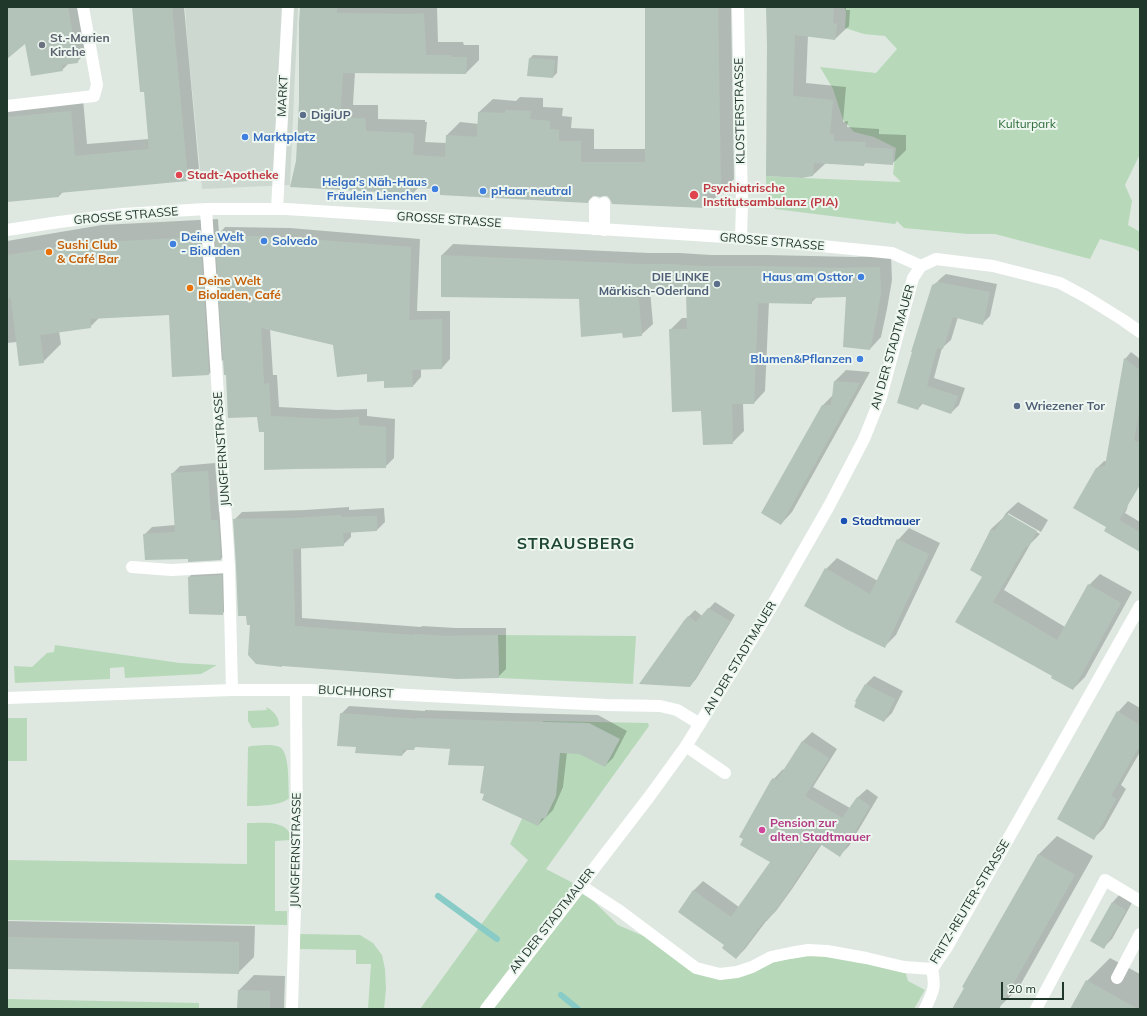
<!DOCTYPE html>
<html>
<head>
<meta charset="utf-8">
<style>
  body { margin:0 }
  #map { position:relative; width:1147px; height:1016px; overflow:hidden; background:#dee8e1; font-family:Mulish,sans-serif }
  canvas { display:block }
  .frame { position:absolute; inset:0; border:8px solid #20372c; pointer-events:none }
  .scale { position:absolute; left:1001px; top:982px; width:63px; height:18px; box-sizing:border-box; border:2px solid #20372c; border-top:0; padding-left:5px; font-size:12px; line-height:14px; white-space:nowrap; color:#20372c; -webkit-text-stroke:3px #eef6f0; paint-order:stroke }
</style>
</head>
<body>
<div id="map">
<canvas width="1147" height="1016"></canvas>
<div class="frame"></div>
<div class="scale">20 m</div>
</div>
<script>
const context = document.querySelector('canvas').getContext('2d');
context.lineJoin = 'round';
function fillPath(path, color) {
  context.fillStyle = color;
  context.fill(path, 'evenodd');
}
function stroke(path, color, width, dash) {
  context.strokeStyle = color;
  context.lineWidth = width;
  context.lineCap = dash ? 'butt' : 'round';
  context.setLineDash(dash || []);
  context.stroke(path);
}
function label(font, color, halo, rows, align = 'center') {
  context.font = font + ' Mulish,sans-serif';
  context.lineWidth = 4;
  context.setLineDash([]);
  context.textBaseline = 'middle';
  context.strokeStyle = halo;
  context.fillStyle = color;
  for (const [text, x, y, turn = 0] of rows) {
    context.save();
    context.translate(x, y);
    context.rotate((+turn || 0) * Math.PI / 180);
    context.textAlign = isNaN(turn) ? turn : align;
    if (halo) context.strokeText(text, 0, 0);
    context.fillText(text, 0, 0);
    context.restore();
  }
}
const built = new Path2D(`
  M185 7H298L290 185 202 189 188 48Z`);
const green = new Path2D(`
  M844 7H1140V154L1125 185 1132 201 1128 225 1140 232V252L1133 248 1100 239 1090 259 995 234H968L904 228 897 221 895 224 775 209 766 189V176L802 178 901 182 893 174 896 148 874 137 854 132 843 120 833 89 820 67 876 73 897 49 885 36 864 34 845 28 846 12Z
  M498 635 636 636 633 684 499 678Z
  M55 645 180 663 217 665 201 674 125 678 124 667 110 668V679L15 683 14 666 32 667 47 653 54 652Z
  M266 707C274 711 279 717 279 725L274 727 252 728 248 721V711L267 710Z
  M7 718H27V761H7Z
  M543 721 648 723 649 726 546 869 577 885 618 925 662 944 720 974 808 950 904 967 908 981 925 990 914 1009H420L528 860 510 844 536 789 542 753Z
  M266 745C271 745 277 745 281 748 290 755 288 788 289 798 281 806 258 806 247 806L248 747 251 746Z
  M247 823C264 823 289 819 292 840L275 841V911H287V925L7 920V860L247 864Z
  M300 934 360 935 373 943 382 955 385 969 386 989 384 1009H368L371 964H356V950L300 949Z
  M7 999 199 1003V1009H7Z`);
const shadow = new Path2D(`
  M7 7H86L93 45 77 62 69 63 62 70 26 42 7 51Z
  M133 7H184L199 169 187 180 63 192 59 196 7 201V107L83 99 87 144 149 139 145 91Z
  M301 7H437L438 42H463L464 45H479V60L466 73 355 72 353 105H378V119L425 120V122H427L425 142 447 143V135L460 122 479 124V112L493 99 516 101 520 97 543 98V107L563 108 562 116 572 117 571 128 594 129V149H646V7H731L734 179 721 192H719V194L706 207 612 203 608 195H594L587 202 441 188 419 187 413 193 297 161 300 102Z
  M768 7H846V10H850L849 26 835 39 808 35 806 83 846 87 843 122 848 121 847 127 879 129V134L906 135V150L892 164 866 162 864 165 826 163 813 175Z
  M533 55 558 56 557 73 553 77 530 58Z
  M218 219 219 234 225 227H228L290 228 420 239 417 311H450V359L442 368 421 369V377L413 386 385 380 368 373 334 344 270 329 273 375H277L279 407 337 410 367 409V416L395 419 394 458 385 467 265 431 258 416 227 374 224 359 209 374 170 314 100 317 90 327 59 331 61 344 43 362 17 342 7 343V241L102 225Z
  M453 244 649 253H680L711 255H768L855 257 891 256 892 280 887 309 881 337 870 349 847 296 817 297 811 303 769 302 765 391 754 403H743L744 431 732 443 702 410 670 330 682 318H688L687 291 650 290 653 324 641 335 623 332 579 298 442 296V255Z
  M946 274 997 284 990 316 983 323 958 317 951 340 942 348 934 378 965 388 959 405 951 413 923 403 918 409 933 286 941 278Z
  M1131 352 1140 359V436L1127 509 1125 513 1140 522V551L1111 534 1097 468 1104 461H1107L1125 359Z
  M846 370 870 372 792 512 781 524 822 406 833 395 834 382Z
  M215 463 219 512H226L229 551 221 559 144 535 152 527 175 525 172 474 180 466Z
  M1018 502 1048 520 1041 532 1008 513V515L1040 534 1031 543 1004 590 1065 627 1089 585 1100 574 1132 592 1085 677 1073 689 1054 676 956 622 983 577 971 570 991 529 1003 518 1006 513Z
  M349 507V510L384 508 385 522 377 530 351 532V537L343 545 301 548 302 618 421 627 422 626 456 628H506V669L498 677 251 625 234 520 242 512 305 510Z
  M909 528 940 543 896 635 885 646 826 569 837 558 878 581 898 540Z
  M229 567 230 606 222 614 189 577 198 569Z
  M715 602 735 615 696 679 690 686 683 622 695 610 702 616Z
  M874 676 903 691 892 713 884 721 866 684Z
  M1128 701 1140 708V752L1121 785 1126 789 1104 828 1094 838 1118 712Z
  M349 706 425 711V710L511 713 598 715 627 731 613 758 605 766 580 753 567 752 563 787 553 810 538 825 485 793V765L451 748 416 746 414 749H408L402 755 357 746 341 714Z
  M812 732 837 749 813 787 850 808 858 797 867 789 878 797 849 846 840 855 822 844 792 889 776 911 767 920 745 949 736 958 725 945 679 912 694 890 703 881 739 907 771 862 772 781 783 769 784 770 803 741Z
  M1057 836 1093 856 1018 989 997 1009H953L1039 854Z
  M1120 894 1133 901 1112 939 1104 947 1112 903Z
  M7 921 255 926 254 957 238 973 7 968Z
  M1110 958 1140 974V1009H1071L1087 981Z
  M254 975 285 976 284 1009H238L239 990Z`);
const stream = new Path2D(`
  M438 896 497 939
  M561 995 578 1009`);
const building = new Path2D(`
  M7 7H68L78 63 62 65 63 71 31 76 25 44 7 59Z
  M132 7H172L188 181 59 193V197L7 202V117L71 111 75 156 149 149 144 92H140Z
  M300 7H337V13L413 14 424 13 426 55H451V57H467L466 74 343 73 340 118H365L366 131 412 133V134H414L413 155 445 157 446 135 477 137 478 112 505 113 506 110 531 111 530 119 550 121V129L559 130V141H581V162H645V7H718L721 193 705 194 706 208 612 204 610 199 607 196H604L600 197 595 196H592L589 199 588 203 440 195V189L414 188 413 194 290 187 296 161 299 102V23Z
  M766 7H834L833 23 837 24 835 40 795 35 793 96 833 100 830 135 834 134V141L866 142 865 147 893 149V165L864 163V166L814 163 813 176 802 178 766 176 767 46Z
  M529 58 555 60 553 78 527 76Z
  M219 235 280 237 411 247 409 320 442 319V369L412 370 413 387 384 388V381L367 382V374L337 377 333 345 261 328 264 384 269 383 271 416 327 419 359 417V425L386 427V468L296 469 264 470V432H259L257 417 228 418 226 375H224L215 236Z
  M200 237 209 375 172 377 169 315 90 319 91 328 40 335 44 363 19 366 11 298 7 299V255L84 243Z
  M441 255 637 264H668L699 266H756L843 268 880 267 881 293 876 321 870 350 843 347 846 297 812 298V304L758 303 754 404H732L733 444 703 445 701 411 672 412 669 329H687L686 292 638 291 642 336 623 338 622 333 581 337 579 299 441 297Z
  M938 282 990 292 983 325 953 317 943 349 937 348 927 386 958 396 951 414 920 403 918 410 897 403 912 352H911L932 285Z
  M1124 358 1140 370V407L1134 440 1140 444V485L1119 520 1140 532V552L1104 531 1106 527 1073 508 1096 468 1105 466Z
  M834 381 860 383 781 525 761 513 822 405H831Z
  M208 471 211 520H218L221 560 188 562V559L145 560 143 534 175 532 171 473Z
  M1006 513 1037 531 1028 548 1026 546 993 602 1057 640 1088 584 1121 603 1073 690 1051 678 1052 676 955 622 982 577 970 570 991 529 995 531Z
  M341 515V517L377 516V531L343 533 344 546 293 549 295 626 413 635V634L447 636 498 635 499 678 457 679 282 666V667L256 664 248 655 250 625H247L246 616H238L236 567 233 519 296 518Z
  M897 539 929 554 885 648 848 630 804 606 825 568 870 594Z
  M222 575 223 615 189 614 188 577Z
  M708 608 730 621 690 687 639 684 683 622 688 616 696 622Z
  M865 684 895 699 884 722 854 707 856 702 855 701Z
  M1117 711 1140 725V745L1111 796 1116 799 1094 840 1057 819Z
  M340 713 416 719V718L503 721 589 723 620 739 605 767 579 754 560 753 556 796 545 819 542 818 538 826 482 800 484 794 480 793 484 766 448 765 450 749 415 747 414 750H403L402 756 355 753 356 747 337 746Z
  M802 741 829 758 805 796 842 818 857 797 870 806 840 857 820 844 783 900 767 921 765 920 736 959 722 948 724 945 678 912 693 890 731 917 770 862 740 845 743 839 739 837 771 780 773 778 777 780Z
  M1038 854 1075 875 999 1009H952L964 988 962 987Z
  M1112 902 1126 910 1104 949 1090 941Z
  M7 937 239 942V974L7 969Z
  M1086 980 1138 1009H1070Z
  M238 990 270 991V1009H237Z`);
const service = new Path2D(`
  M7 106 94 96 97 85 83 7
  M595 229V203
  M604 230V203
  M132 567 171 570 229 567
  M686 746 725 773
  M925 1009C933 991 936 989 932 969`);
const minor = new Path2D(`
  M738 7 742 204 741 238
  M206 209 229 567 232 690
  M277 209 288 7
  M7 230 59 222 123 214 206 209H286L741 238 892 253 921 266
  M7 698 232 690H310L606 705 660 706 677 710 700 724
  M580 885 620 911 696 968 720 974 737 972 752 967 771 957 790 953 808 950 827 951 866 958 904 967 932 969 947 947 1140 606
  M1117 978 1140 934
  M292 1009 297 842 296 690
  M1036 1009 1105 880 1140 901`);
const tertiary = new Path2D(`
  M486 1009 649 797 686 746 762 623 829 506 864 439 881 397 913 278 921 266 936 259 993 266 1060 283 1086 297 1123 320 1140 332`);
const markers = [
  [42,45,4,"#6b7280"],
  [303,115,4,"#5c6f8a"],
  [245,137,4,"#3f7fe0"],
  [179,175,4,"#e0444e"],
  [435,189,4,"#3f7fe0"],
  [483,191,4,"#3f7fe0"],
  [694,195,5,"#e0444e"],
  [264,241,4,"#3f7fe0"],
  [173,244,4,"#3f7fe0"],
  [49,252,4,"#e8710a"],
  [861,277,4,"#3f7fe0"],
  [717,284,4,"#5c6f8a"],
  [190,288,4,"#e8710a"],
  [860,359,4,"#3f7fe0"],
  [1017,406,4,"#5c6f8a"],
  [844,521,4,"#1a4fb4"],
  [762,830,4,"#d1479c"]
];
const worshipNames = [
  ["St.-Marien",50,38],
  ["Kirche",50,52]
];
const streetNames = [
  ["MARKT",283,96,-87],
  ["KLOSTERSTRASSE",740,111,-91],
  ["GROSSE STRASSE",126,216,-5],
  ["GROSSE STRASSE",449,220,4],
  ["GROSSE STRASSE",772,242,5],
  ["AN DER STADTMAUER",893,347,-74],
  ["JUNGFERNSTRASSE",222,449,-94],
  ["AN DER STADTMAUER",740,658,-59],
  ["BUCHHORST",356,692,3],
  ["JUNGFERNSTRASSE",296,850,-89],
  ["FRITZ-REUTER-STRASSE",970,902,-59],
  ["AN DER STADTMAUER",552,921,-52]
];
const serviceNames = [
  ["DigiUP",311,115],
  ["DIE LINKE",709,277,"right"],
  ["Märkisch-Oderland",709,291,"right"],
  ["Wriezener Tor",1025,406]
];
const parkNames = [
  ["Kulturpark",1027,124]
];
const shopNames = [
  ["Marktplatz",253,137],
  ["Helga's Näh-Haus",427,182,"right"],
  ["Fräulein Lienchen",427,196,"right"],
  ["pHaar neutral",491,191],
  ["Deine Welt",181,237],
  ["- Bioladen",181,251],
  ["Solvedo",272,241],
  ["Haus am Osttor",853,277,"right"],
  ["Blumen&Pflanzen",852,359,"right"]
];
const healthNames = [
  ["Stadt-Apotheke",187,175],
  ["Psychiatrische",703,188],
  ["Institutsambulanz (PIA)",703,202]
];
const foodNames = [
  ["Sushi Club",57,245],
  ["& Café Bar",57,259],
  ["Deine Welt",198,281],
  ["Bioladen, Café",198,295]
];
const transitNames = [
  ["Stadtmauer",852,521]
];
const hotelNames = [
  ["Pension zur",770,823],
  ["alten Stadtmauer",770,837]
];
const districtNames = [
  ["STRAUSBERG",576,544]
];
fillPath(built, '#ccd8d0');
fillPath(green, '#b7d9b9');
fillPath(shadow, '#0003');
stroke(stream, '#88cbc7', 6);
fillPath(building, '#b3c3ba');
stroke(service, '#fff', 12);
stroke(minor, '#fff', 12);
stroke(tertiary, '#fff', 12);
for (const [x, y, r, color] of markers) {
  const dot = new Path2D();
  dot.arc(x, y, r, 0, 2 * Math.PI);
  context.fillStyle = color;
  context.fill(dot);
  stroke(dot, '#eef6f0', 1.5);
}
label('bold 12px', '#5b616d', '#eef6f0', worshipNames, 'left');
label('12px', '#20372c', '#eef6f0', streetNames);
label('bold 12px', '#4e5e75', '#eef6f0', serviceNames, 'left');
label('12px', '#2d6b38', '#eef6f0', parkNames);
label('bold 12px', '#366cbe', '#eef6f0', shopNames, 'left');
label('bold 12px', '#be3a42', '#eef6f0', healthNames, 'left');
label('bold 12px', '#c56008', '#eef6f0', foodNames, 'left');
label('bold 12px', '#164399', '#eef6f0', transitNames, 'left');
label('bold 12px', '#b23c85', '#eef6f0', hotelNames, 'left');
context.letterSpacing = '1px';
label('bold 16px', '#1e4734', '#eef6f0', districtNames);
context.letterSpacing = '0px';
</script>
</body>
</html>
